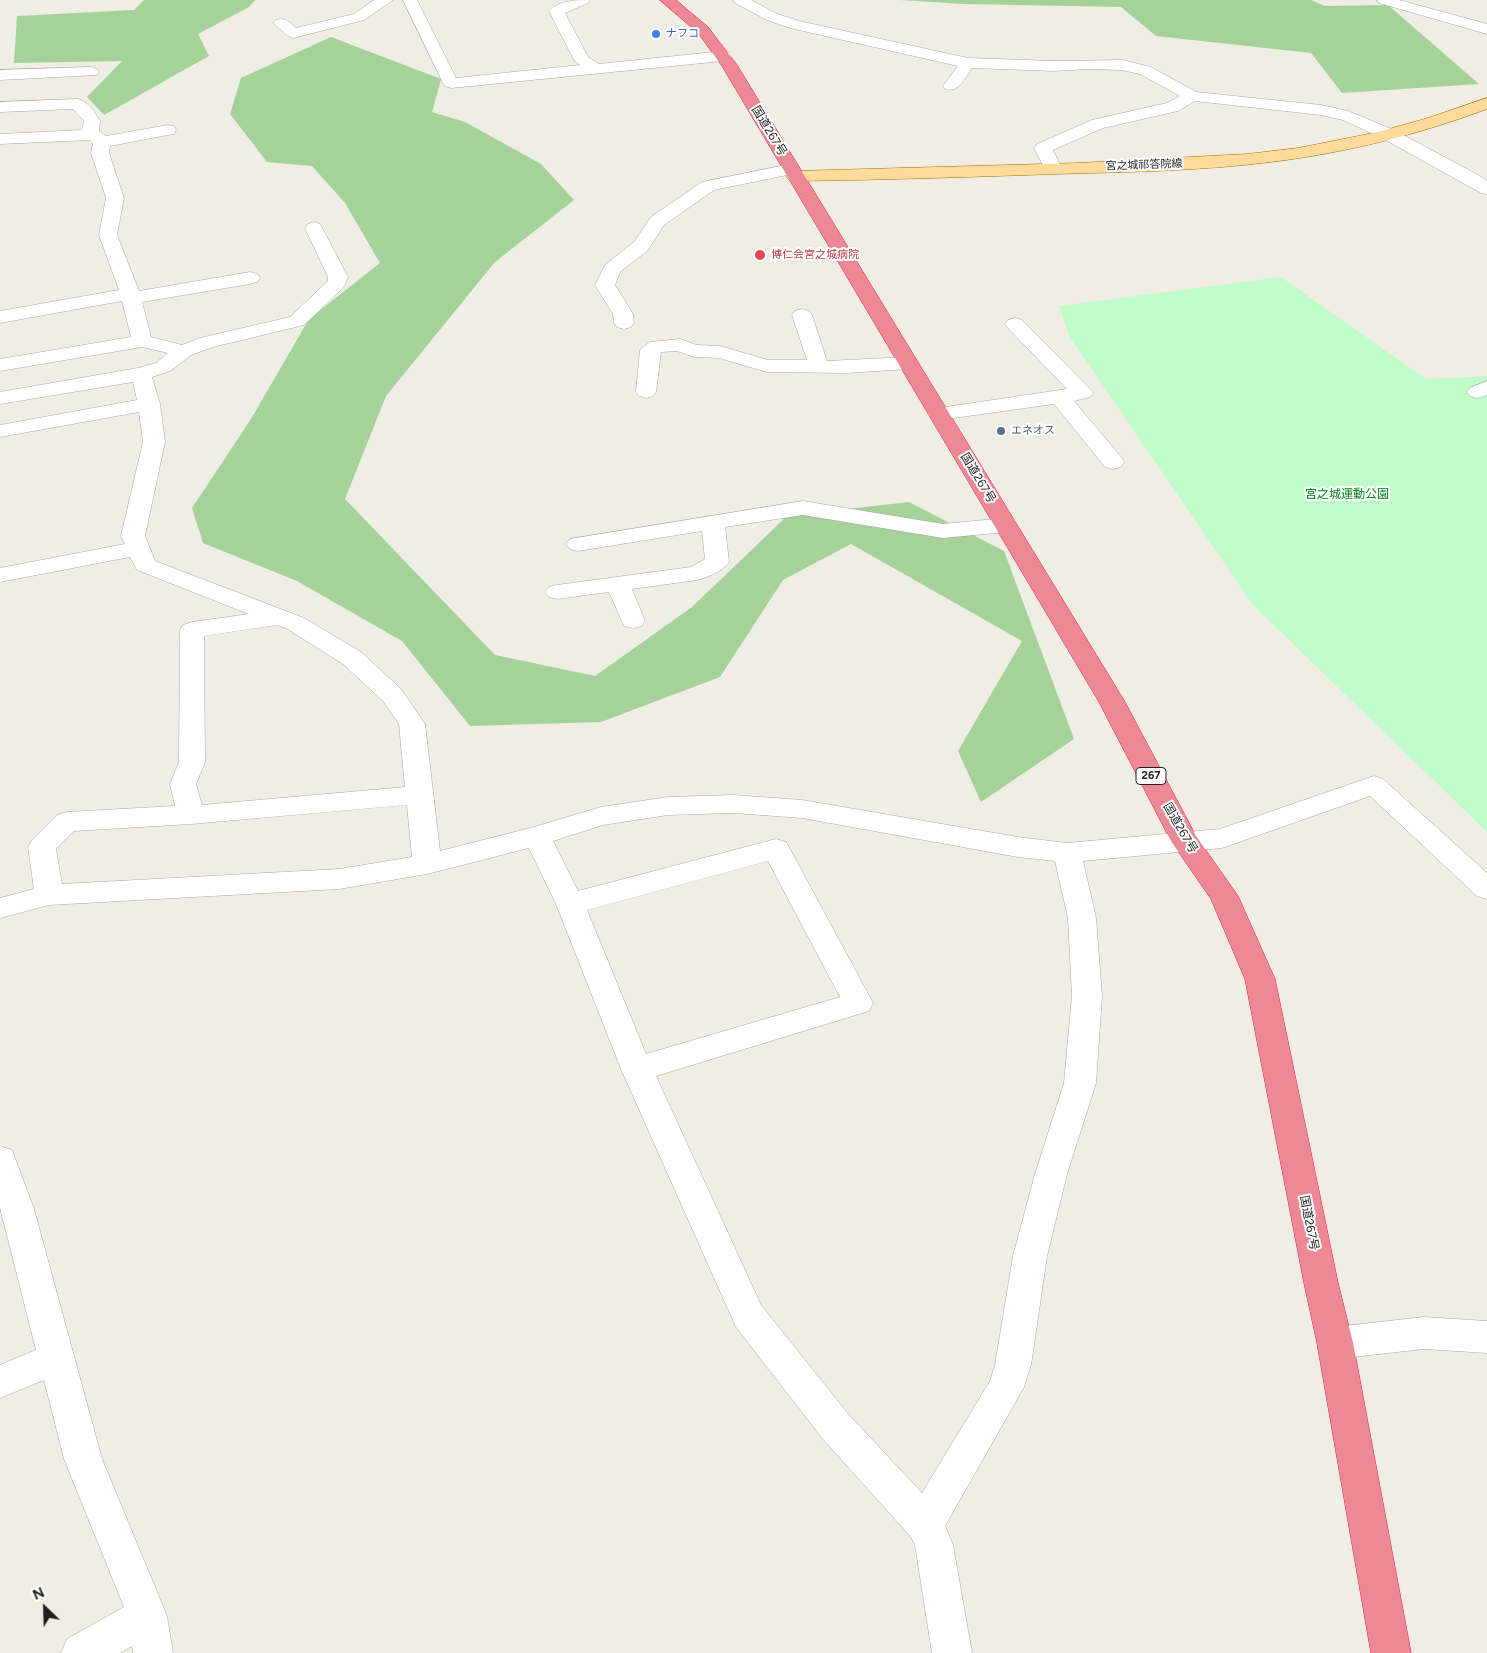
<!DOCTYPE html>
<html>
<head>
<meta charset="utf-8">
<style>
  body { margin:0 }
  #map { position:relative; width:1487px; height:1653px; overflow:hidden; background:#f0ede5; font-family:Figtree,sans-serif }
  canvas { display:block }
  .north { position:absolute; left:20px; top:1583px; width:50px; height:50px; -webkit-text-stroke:4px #fff; paint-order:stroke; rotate:336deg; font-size:14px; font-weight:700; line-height:20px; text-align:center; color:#1f1f1f }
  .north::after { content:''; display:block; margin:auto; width:18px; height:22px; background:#1f1f1f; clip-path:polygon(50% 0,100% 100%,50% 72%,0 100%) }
</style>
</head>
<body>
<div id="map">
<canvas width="1487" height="1653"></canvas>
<div class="north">N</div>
</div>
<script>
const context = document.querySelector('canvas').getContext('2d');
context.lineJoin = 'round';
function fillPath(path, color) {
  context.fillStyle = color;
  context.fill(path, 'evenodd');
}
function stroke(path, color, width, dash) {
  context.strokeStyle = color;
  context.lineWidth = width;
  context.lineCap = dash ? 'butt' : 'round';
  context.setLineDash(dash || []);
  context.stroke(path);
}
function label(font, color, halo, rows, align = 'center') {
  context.font = font + ' Figtree,"Noto Sans JP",sans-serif';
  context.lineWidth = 4;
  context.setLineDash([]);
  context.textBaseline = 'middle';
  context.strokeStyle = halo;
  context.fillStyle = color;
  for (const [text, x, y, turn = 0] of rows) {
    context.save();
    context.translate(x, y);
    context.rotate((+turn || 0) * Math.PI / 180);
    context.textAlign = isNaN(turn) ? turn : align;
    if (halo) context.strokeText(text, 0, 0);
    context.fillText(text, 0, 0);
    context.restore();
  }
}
const forest = new Path2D(`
  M144 0H255L249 7 198 34 209 56 104 115 87 97 122 61 14 63 17 16 134 10Z
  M900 0H1311L1325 6 1388 5 1479 84 1342 93 1311 53 1156 36 1121 7 964 4Z
  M331 37 441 79 432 112 465 122 541 164 574 200 495 262 386 396 345 499 495 655 595 676 692 607 787 516 909 502 1004 551 1074 739 981 802 958 751 1022 641 851 544 783 580 720 677 601 722 470 726 402 641 297 581 203 543 192 508 251 419 309 319 380 263 345 203 312 166 267 162 230 114 241 78Z`);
const park = new Path2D(`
  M1281 277 1426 379 1487 376V832L1253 605 1069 336 1059 306Z`);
const minor = new Path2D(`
  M374 0H393L364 20 293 38 288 36 273 23 276 20C285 17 289 22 296 28L354 14Z
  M403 0H417L456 78 580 65 574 60 549 11C559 0 577 0 590 0L588 3 565 13 588 57 599 64 723 51 729 53 731 56 729 59 723 61 451 88 445 86 443 83Z
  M733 0H751L777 14 799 21 968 58 1054 61 1122 60 1151 67 1196 92 1321 105 1348 111 1394 130 1478 175 1487 181V194L1481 193 1382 138 1343 120 1321 115 1195 101 1178 111 1103 128 1053 150 1062 169 1059 173 1053 174 1047 173 1034 148 1037 144 1092 120 1167 103 1180 96 1140 74 1122 70 1088 69 1054 71 972 68C965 78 959 93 945 89L943 86 958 66 790 28 767 20 735 3Z
  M1377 0H1399L1487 24V34L1379 3Z
  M91 67 97 69 99 72 97 75 0 80V70Z
  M78 99C88 101 95 113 100 121L99 131 106 136 168 125 174 126 176 130 174 134 168 135 110 146 109 153 124 198 117 235 139 291 250 272 257 274 260 278 257 282 250 284 142 302 151 337 182 345 200 338 290 317 328 281V277L305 228 308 224 314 222 320 224 348 277 344 287 304 325 213 347 191 355 170 371 152 377 160 404 165 442 145 536 155 561 304 618 361 652 401 689 425 724 440 851 534 827 601 807 668 797 734 795 802 800 1018 837 1067 843 1220 829 1374 776 1383 779 1487 873V899L1477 896 1370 796 1222 848 1083 861 1096 918 1102 996 1096 1083 1067 1174 1047 1256 1031 1365 1024 1387 945 1526 953 1545 972 1653H932L915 1545 911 1537 823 1439 736 1327 621 1069 556 904 529 848 427 874 339 889 49 905 0 918V898L34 889 28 847 32 840 57 815 67 812 175 806 170 784 179 762 180 630 183 625 192 622 249 614 137 570 130 557 0 582V568L125 544 121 536 143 442 139 412 0 437V425L137 400 133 382 0 404V392L138 368 156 363 168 353 142 347 0 371V359L131 337 122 301 0 323V311L119 290 99 235 106 198 91 153 93 143 90 140 0 144V134L82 130 84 121 73 109 0 112V102ZM277 625 286 628 343 664 383 701 399 724 405 787 202 805 196 784 205 762 204 636ZM407 805 412 857 339 869 62 884 56 849 74 831 191 824ZM734 813 802 818 1018 857 1055 861 1068 918 1072 996 1064 1083 1035 1174 1013 1256 995 1365 990 1381 922 1493 849 1415 761 1305 656 1076 869 1011 873 1003 790 849 786 842 776 839 578 891 553 841 603 825 668 815ZM768 861 840 997 646 1054 587 910Z
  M791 164 797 165 800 169 797 173 714 190 664 225 648 250 620 272 615 285 633 314 634 323 631 327 624 329 617 327 614 323 613 314 595 285 605 265 634 242 651 217 702 182Z
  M802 309 809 311 812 315 827 361 908 357 915 359 918 363 915 367 908 369 846 373 767 372 719 358 694 357 677 351 661 352 656 392 653 396 646 398 639 396 636 392 640 350 650 342 680 339 697 345 720 346 768 360H807L792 315 795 311Z
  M1015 318 1022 320 1090 389 1093 393 1090 397 1074 401 1121 457 1124 462 1121 467 1113 469 1105 467 1054 404 939 420 932 418 928 414 932 410 939 408 1067 389 1008 328 1005 324 1008 320Z
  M1487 381V395L1477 398 1470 396 1467 392 1470 388Z
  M803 501 943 524 1006 518 1014 520 1017 525 1014 530 1006 532 943 538 803 515 725 527 729 562C722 572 708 577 697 580L632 589 645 621 642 626 633 628 624 626 609 592 557 599 549 597 545 592 549 587 557 585 691 567 705 559 702 531 578 551 570 549 566 544 570 539Z
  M0 1146 12 1150 34 1209 102 1459 167 1616 173 1653H133L132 1646 120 1653H61L67 1639 124 1607 64 1459 44 1380 0 1398V1365L36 1350 0 1208Z
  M1424 1317 1487 1321V1353L1424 1349 1335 1359 1322 1354 1317 1343 1322 1332 1335 1327Z`);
const major = new Path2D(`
  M1487 98V109C1417 135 1345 153 1271 162 1200 171 1127 172 1056 174 969 177 882 180 795 181L789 180 786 176 789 172 795 171 1078 163 1247 154 1298 148 1378 132 1428 118Z`);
const highway = new Path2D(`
  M660 0H676L708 27 737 65 1125 702 1196 836 1238 896 1275 979 1338 1283 1353 1343 1411 1653H1371L1317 1343 1304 1283 1245 979 1211 899 1171 841 1099 702 722 66 698 33Z`);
const markers = [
  [656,34,5,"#3f7fe0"],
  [760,255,6,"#e0444e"],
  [1001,431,5,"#5c6f8a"]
];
const farShopnames = [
  ["ナフコ",666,34]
];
const farStreetnames = [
  ["宮之城祁答院線",1144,165,-2]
];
const farHealthnames = [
  ["博仁会宮之城病院",771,255]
];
const farServicenames = [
  ["エネオス",1011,431]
];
const shields = [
  [1151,776,30]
];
const shieldNames = [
  ["267",1151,776]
];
const streetNames = [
  ["国道267号",769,131,59],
  ["国道267号",978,478,59],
  ["国道267号",1180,828,60],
  ["国道267号",1309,1223,79]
];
const parkNames = [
  ["宮之城運動公園",1347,494]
];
fillPath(forest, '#a4d298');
fillPath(park, '#c0fcc9');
stroke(minor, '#a6a6a6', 1);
stroke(major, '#9a7300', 1);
stroke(highway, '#e51c52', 1);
fillPath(minor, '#fff');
fillPath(major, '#ffdb9b');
fillPath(highway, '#ec8994');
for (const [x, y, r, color] of markers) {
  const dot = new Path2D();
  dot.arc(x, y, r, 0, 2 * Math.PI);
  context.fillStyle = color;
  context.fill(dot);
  stroke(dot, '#fff', 2);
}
label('11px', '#366cbe', '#fff', farShopnames, 'left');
label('11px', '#1f1f1f', '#fff', farStreetnames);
label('11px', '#be3a42', '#fff', farHealthnames, 'left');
label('11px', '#4e5e75', '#fff', farServicenames, 'left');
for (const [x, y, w] of shields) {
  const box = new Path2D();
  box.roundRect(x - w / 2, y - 8.5, w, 17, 4);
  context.fillStyle = '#fff';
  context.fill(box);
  stroke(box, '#1f1f1f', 1);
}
label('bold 11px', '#1f1f1f', null, shieldNames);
label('12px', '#1f1f1f', '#fff', streetNames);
label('12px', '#068519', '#fff', parkNames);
</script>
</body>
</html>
